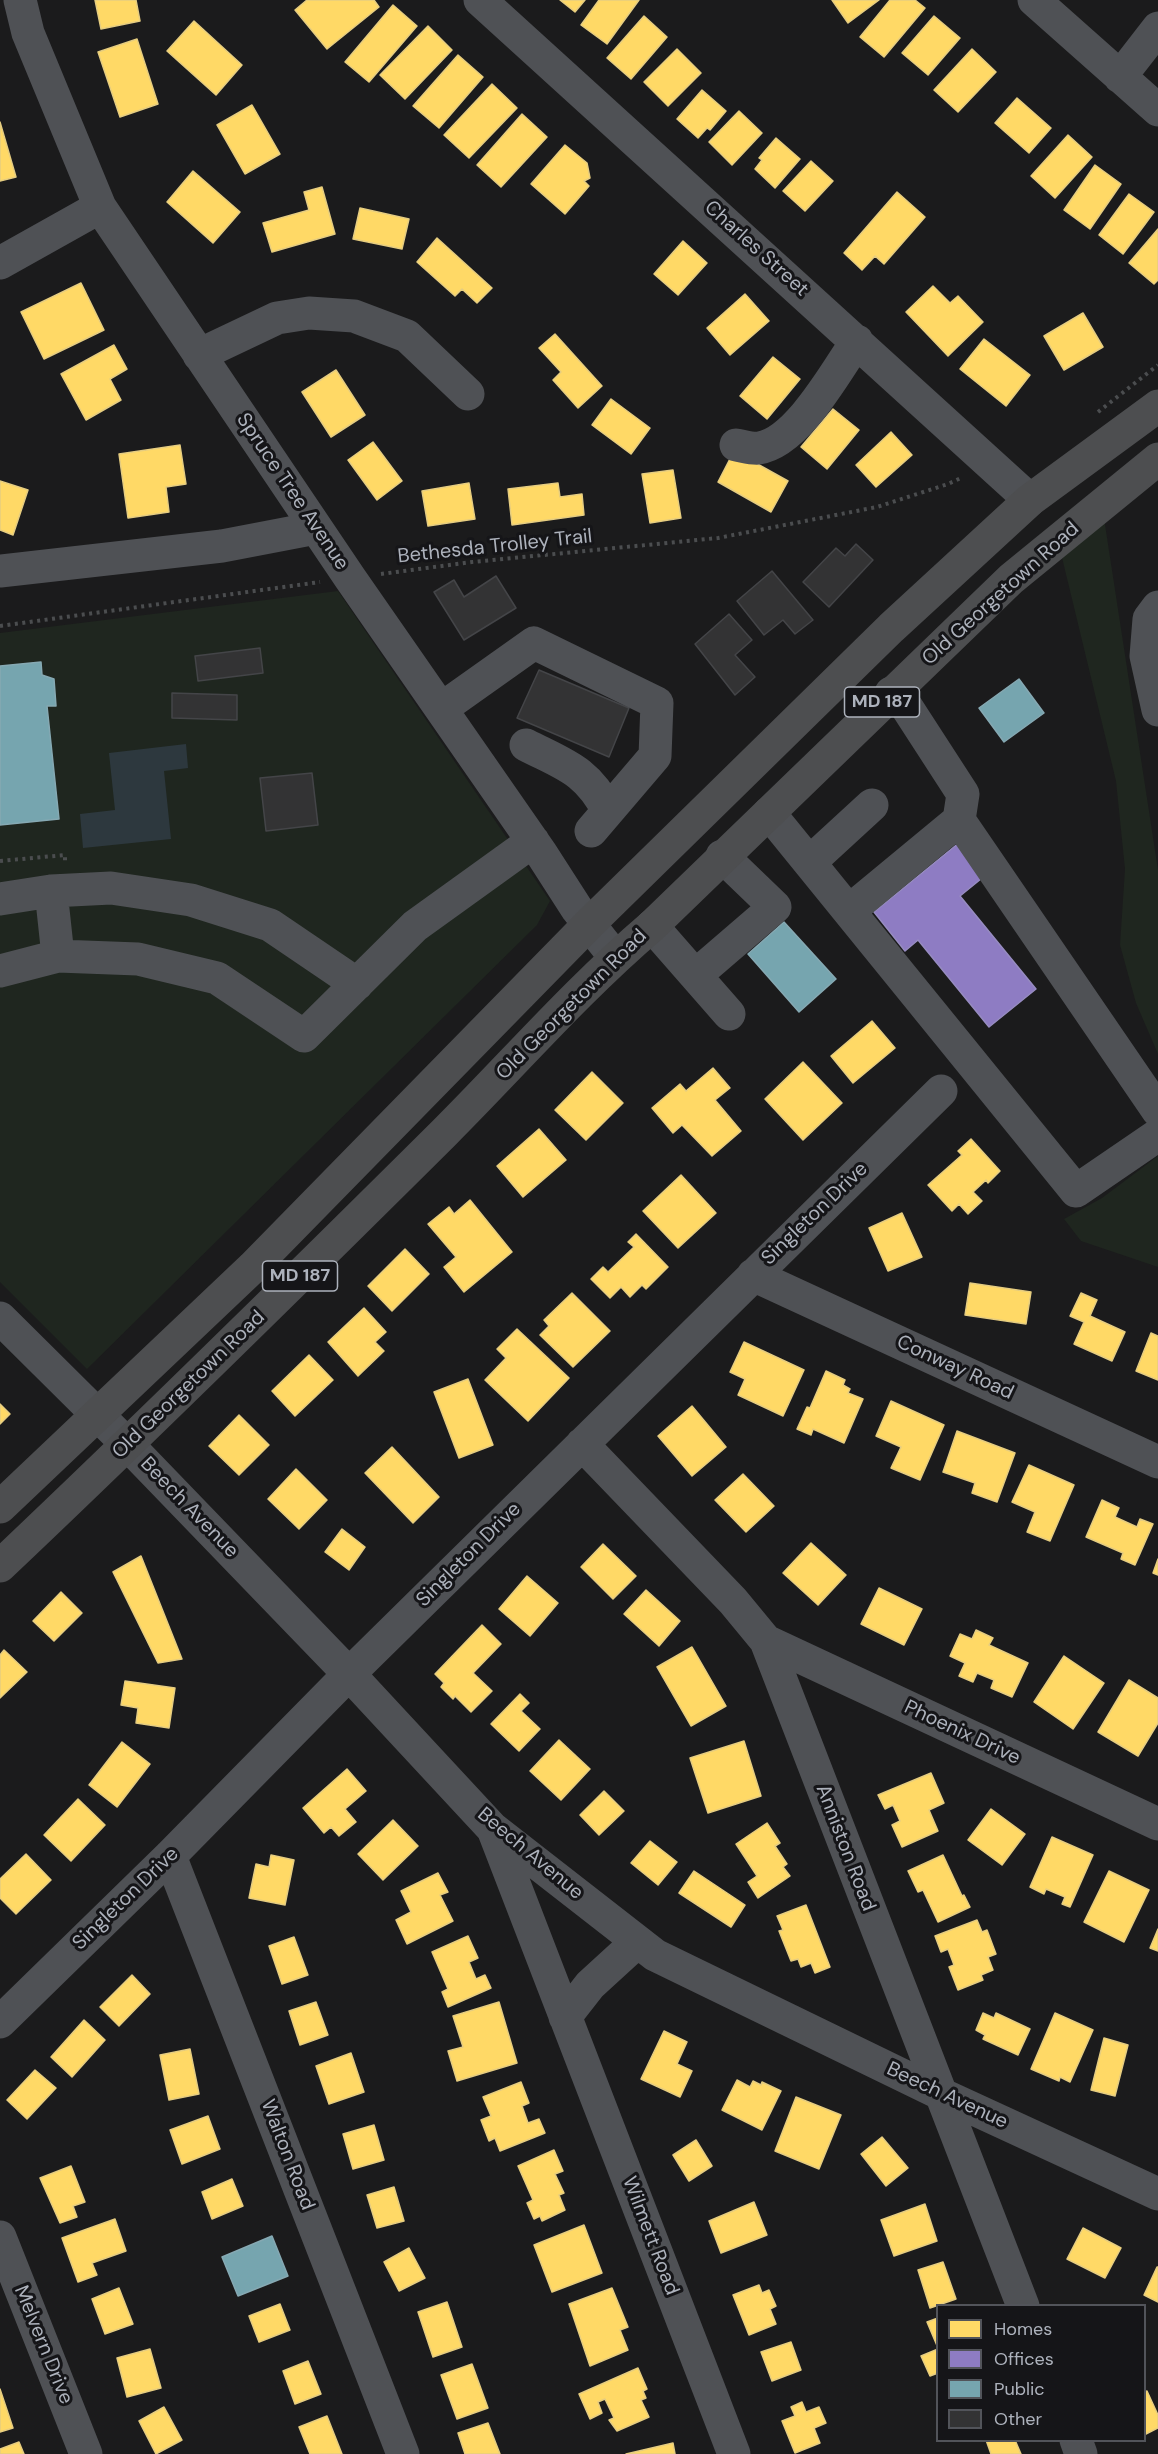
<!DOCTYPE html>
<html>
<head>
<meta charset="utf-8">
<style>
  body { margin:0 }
  #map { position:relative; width:1158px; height:2454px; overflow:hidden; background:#1b1b1c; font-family:"DM Sans",sans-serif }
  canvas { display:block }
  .legend { position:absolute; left:936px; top:2304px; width:210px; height:138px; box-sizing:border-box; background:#151518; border:2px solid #52545a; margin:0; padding:8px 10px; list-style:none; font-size:18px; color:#adb2bc }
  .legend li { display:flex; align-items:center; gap:12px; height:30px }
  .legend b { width:30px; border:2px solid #52545a }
</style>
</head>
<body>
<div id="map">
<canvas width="1158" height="2454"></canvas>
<ul class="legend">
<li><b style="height:16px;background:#ffd966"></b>Homes</li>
<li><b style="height:16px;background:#8e7cc3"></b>Offices</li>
<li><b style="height:16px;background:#76a5af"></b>Public</li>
<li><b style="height:16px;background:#333334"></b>Other</li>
</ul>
</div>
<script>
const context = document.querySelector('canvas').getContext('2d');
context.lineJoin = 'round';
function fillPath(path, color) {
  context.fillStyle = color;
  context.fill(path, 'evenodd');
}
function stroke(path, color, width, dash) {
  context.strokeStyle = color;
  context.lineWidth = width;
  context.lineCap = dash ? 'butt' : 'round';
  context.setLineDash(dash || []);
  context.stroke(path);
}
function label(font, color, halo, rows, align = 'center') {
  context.font = font + ' "DM Sans",sans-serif';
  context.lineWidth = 6;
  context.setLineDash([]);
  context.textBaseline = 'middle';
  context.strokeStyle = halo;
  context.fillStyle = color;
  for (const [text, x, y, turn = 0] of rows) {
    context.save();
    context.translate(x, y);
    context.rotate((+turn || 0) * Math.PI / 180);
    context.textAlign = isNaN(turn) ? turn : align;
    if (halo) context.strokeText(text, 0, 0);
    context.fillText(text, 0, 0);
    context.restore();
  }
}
const green = new Path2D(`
  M1102 505 1158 870V1054L1136 1003 1120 945 1125 869 1116 781 1058 541Z
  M338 591 550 901 537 925 87 1369 0 1282V633Z
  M1158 1156V1267L1081 1241 1064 1219 1102 1198Z`);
const water = new Path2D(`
  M186 744 188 768 164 771 171 839 83 848 80 814 115 810 109 753Z`);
const homes = new Path2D(`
  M95 0H136L140 21 101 29Z
  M307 0H374L379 7 327 49 295 10Z
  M560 0H585L575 12Z
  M599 0H639L607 44 581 25Z
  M832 0H879L848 23Z
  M890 0H915L925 8 884 57 860 37Z
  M393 5 417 26 369 82 345 62Z
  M644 16 667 37 631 79 607 58Z
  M934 16 960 38 928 75 902 53Z
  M194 21 242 65 216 95 167 51Z
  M428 26 452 50 405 99 380 75Z
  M137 39 158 104 120 117 98 52Z
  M677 49 701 73 668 106 644 82Z
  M972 49 996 72 958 112 934 90Z
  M458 55 483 77 439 128 413 106Z
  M492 84 517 108 469 158 444 135Z
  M702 90 726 111 710 130 707 128 698 138 677 119Z
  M1017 98 1051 128 1029 153 995 123Z
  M252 105 280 154 245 174 217 125Z
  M739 111 762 133 732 165 709 142Z
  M522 114 547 137 501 187 477 165Z
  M0 122 16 177 0 181Z
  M1068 135 1092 157 1055 198 1031 176Z
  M776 138 800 159 775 188 755 169 762 160 759 158Z
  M565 145 587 163 590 178 584 181 589 186 565 214 531 184Z
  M811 161 833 181 805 211 783 191Z
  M1095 165 1121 184 1090 229 1064 210Z
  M193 171 240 212 213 243 167 202Z
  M322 187 335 234 272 252 263 223 309 210 304 192Z
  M897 192 925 217 884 264 875 256 862 270 844 253Z
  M1129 194 1154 212 1123 254 1099 235Z
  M360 208 409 219 402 249 353 239Z
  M1158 229V280L1154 284 1129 263Z
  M437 238 492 288 477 303 462 289 455 296 417 262Z
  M683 241 707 263 678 295 654 274Z
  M81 283 104 330 44 359 21 312Z
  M933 286 950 303 958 296 983 322 948 356 906 312Z
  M745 294 769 321 730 355 707 328Z
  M1083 313 1103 347 1064 370 1044 336Z
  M555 334 602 386 578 408 553 380 561 372 539 348Z
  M984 339 1030 375 1006 406 960 369Z
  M114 345 127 369 110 379 121 400 86 420 61 374Z
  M773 357 800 379 767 419 740 396Z
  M336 370 365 415 331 437 302 392Z
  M611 399 650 428 631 454 592 425Z
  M833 409 859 430 827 469 801 447Z
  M891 432 912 455 876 487 856 465Z
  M373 442 402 481 377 500 348 460Z
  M180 445 186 484 166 487 169 512 128 518 119 454Z
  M734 451 788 481 771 512 718 482Z
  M673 470 681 518 650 523 642 474Z
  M0 481 28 490 13 535 0 530Z
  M469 483 475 519 428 526 422 491Z
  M558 483 560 497 582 494 584 515 512 525 508 489Z
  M872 1021 895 1048 853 1083 831 1056Z
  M803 1062 842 1103 803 1140 765 1099Z
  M713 1068 730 1088 715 1100 741 1131 712 1156 682 1125 673 1133 652 1108 680 1084 686 1091Z
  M592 1072 623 1103 586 1140 555 1110Z
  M539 1129 566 1160 523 1197 497 1166Z
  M971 1139 1000 1171 988 1183 986 1180 973 1192 982 1201 968 1214 959 1204 952 1211 928 1185 962 1155 958 1151Z
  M681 1175 716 1213 678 1248 643 1211Z
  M470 1200 512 1252 464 1292 444 1267 456 1257 428 1224 449 1207 454 1214Z
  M902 1213 922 1257 888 1271 869 1228Z
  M636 1234 668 1267 646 1289 642 1285 630 1297 621 1287 610 1298 591 1279 603 1267 608 1272 634 1247 628 1242Z
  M405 1249 429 1274 392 1311 368 1286Z
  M970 1283 1031 1292 1026 1324 965 1315Z
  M572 1293 610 1331 573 1367 540 1335 549 1326 544 1320Z
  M1081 1293 1097 1300 1090 1316 1125 1332 1112 1361 1074 1344 1084 1322 1070 1316Z
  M364 1308 386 1332 375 1342 384 1351 358 1376 328 1342Z
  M517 1329 569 1378 528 1421 485 1380 506 1358 497 1349Z
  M1151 1333 1158 1336V1380L1136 1371Z
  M744 1342 804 1370 783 1416 738 1395 745 1379 730 1372Z
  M309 1355 333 1380 295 1416 272 1391Z
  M826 1371 845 1380 843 1385 850 1389 848 1393 863 1399 844 1443 813 1429 811 1435 797 1429 807 1407 810 1408Z
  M468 1379 493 1445 459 1458 434 1392Z
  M891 1401 944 1425 920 1480 891 1468 901 1447 876 1436Z
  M0 1404 10 1414 0 1424Z
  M692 1406 726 1447 692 1476 658 1436Z
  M239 1415 269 1445 239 1475 209 1446Z
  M957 1431 1015 1453 997 1502 972 1493 975 1483 943 1472Z
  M392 1447 439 1497 413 1523 365 1473Z
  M1029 1465 1074 1485 1050 1541 1027 1532 1035 1512 1012 1502Z
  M296 1469 327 1500 299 1529 268 1499Z
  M743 1474 774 1506 746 1532 715 1500Z
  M1102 1500 1119 1508 1115 1517 1137 1527 1140 1519 1153 1524 1135 1565 1121 1559 1123 1553 1086 1537Z
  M342 1529 365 1547 349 1570 325 1552Z
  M811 1543 846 1575 818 1605 783 1573Z
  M603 1544 636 1576 613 1599 581 1567Z
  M141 1556 182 1659 158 1663 113 1572Z
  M1158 1559V1575L1153 1573Z
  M527 1576 558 1603 530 1636 499 1609Z
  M879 1588 922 1609 904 1645 861 1624Z
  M646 1590 680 1621 659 1646 624 1614Z
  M61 1592 82 1613 54 1641 33 1621Z
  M482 1625 501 1644 473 1673 492 1691 471 1712 455 1696 453 1699 441 1687 444 1683 435 1674Z
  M976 1630 993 1638 989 1645 1028 1663 1012 1697 991 1688 994 1680 977 1673 973 1682 959 1676 965 1663 950 1656 960 1634 972 1639Z
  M692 1647 726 1706 691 1726 657 1667Z
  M4 1650 27 1672 0 1698V1655Z
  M1064 1656 1104 1683 1073 1729 1034 1702Z
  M1129 1680 1158 1698V1723L1138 1756 1098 1732Z
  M125 1681 175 1688 169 1728 136 1723 138 1708 121 1705Z
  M520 1694 529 1703 521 1711 540 1729 519 1751 491 1724Z
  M559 1740 590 1769 561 1800 530 1771Z
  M744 1741 761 1796 708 1813 690 1758Z
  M122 1742 150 1764 117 1807 89 1785Z
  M347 1769 366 1791 345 1809 356 1822 339 1836 331 1827 324 1833 303 1808Z
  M931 1773 944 1803 929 1810 938 1831 902 1847 892 1825 900 1821 893 1805 885 1809 878 1795Z
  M604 1791 624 1811 599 1835 580 1815Z
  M78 1799 105 1825 71 1861 44 1835Z
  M991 1809 1025 1834 1002 1865 968 1840Z
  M393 1820 418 1846 383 1880 358 1854Z
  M767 1823 780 1843 775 1846 787 1864 783 1867 790 1876 758 1898 748 1882 757 1876 736 1844Z
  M1052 1837 1093 1855 1070 1907 1062 1904 1065 1897 1046 1889 1044 1894 1030 1887Z
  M650 1841 677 1862 658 1885 631 1863Z
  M26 1854 51 1880 16 1914 0 1898V1879Z
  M271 1855 294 1860 285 1905 249 1898 256 1864 269 1867Z
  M943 1855 962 1896 964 1895 970 1907 938 1922 923 1890 918 1892 908 1871Z
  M694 1871 745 1905 731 1927 679 1893Z
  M1109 1871 1149 1890 1124 1942 1084 1922Z
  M438 1873 448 1892 440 1895 453 1921 407 1944 396 1920 411 1912 401 1891Z
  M806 1905 830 1967 815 1973 811 1963 801 1967 798 1959 791 1961 779 1931 783 1930 777 1916Z
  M977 1920 982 1932 987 1930 996 1954 988 1957 993 1970 981 1975 983 1980 958 1990 949 1967 954 1965 948 1949 941 1952 935 1936Z
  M1158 1929V1951L1150 1948Z
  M468 1936 478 1958 469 1962 476 1979 485 1975 491 1988 448 2007 442 1992 448 1989 432 1952Z
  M294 1937 308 1975 282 1984 269 1946Z
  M132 1975 150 1994 119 2026 100 2007Z
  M316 2002 328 2035 300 2045 289 2011Z
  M499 2002 517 2063 457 2081 448 2051 463 2047 453 2016Z
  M983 2013 994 2018 996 2013 1030 2029 1018 2055 983 2039 985 2035 976 2030Z
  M1055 2013 1093 2030 1070 2082 1060 2077 1059 2081 1031 2069Z
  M84 2020 105 2040 72 2077 51 2057Z
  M664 2031 687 2042 677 2064 692 2071 680 2097 641 2079Z
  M1104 2038 1128 2045 1115 2096 1091 2090Z
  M190 2049 199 2094 169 2100 160 2055Z
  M351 2053 364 2092 329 2104 316 2066Z
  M35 2070 56 2088 27 2119 7 2100Z
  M737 2080 750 2087 753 2081 761 2085 762 2082 781 2091 762 2130 722 2110Z
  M521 2082 529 2103 522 2106 528 2123 539 2119 545 2133 500 2151 495 2138 489 2141 481 2120 491 2116 483 2097Z
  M796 2097 841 2115 819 2169 775 2151Z
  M208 2116 220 2149 182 2164 170 2130Z
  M374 2125 384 2160 353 2169 343 2134Z
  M882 2137 908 2168 886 2186 861 2154Z
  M696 2140 712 2166 689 2181 673 2155Z
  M554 2150 563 2171 555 2174 564 2193 559 2195 565 2210 542 2221 540 2216 534 2219 527 2203 533 2200 518 2166Z
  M71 2166 85 2202 73 2206 77 2217 60 2223 40 2178Z
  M232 2179 243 2206 212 2219 202 2192Z
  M394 2187 404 2221 377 2228 367 2195Z
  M754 2202 767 2235 721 2253 709 2221Z
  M925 2204 937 2241 894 2256 881 2220Z
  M115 2219 126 2251 92 2263 97 2275 78 2282 62 2238Z
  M584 2225 602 2273 552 2292 534 2245Z
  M1083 2228 1121 2248 1105 2278 1067 2259Z
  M409 2248 425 2278 399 2291 384 2262Z
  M943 2262 956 2299 930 2308 918 2270Z
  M1157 2267H1158V2302L1144 2295Z
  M759 2285 762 2293 769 2290 776 2306 770 2309 776 2324 749 2335 733 2295Z
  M119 2288 133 2324 105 2334 92 2299Z
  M612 2288 628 2327 620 2330 628 2350 590 2366 569 2304Z
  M447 2302 462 2347 433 2357 418 2312Z
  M280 2304 290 2330 259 2342 249 2316Z
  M938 2318V2348L927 2322Z
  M791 2342 801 2370 772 2381 761 2352Z
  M150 2349 161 2388 127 2397 117 2358Z
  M938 2349V2373L930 2376 921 2356Z
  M308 2361 321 2394 295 2404 283 2371Z
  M472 2364 488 2408 457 2419 441 2375Z
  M638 2368 647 2389 643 2391 646 2398 641 2400 649 2417 617 2431 609 2420 614 2418 605 2399 598 2402 602 2413 590 2419 579 2394Z
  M0 2389 13 2428 0 2432Z
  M1147 2391 1158 2415V2428L1144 2435V2392Z
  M802 2402 806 2412 819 2407 826 2423 814 2428 820 2443 795 2453 782 2421 795 2416 791 2407Z
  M164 2407 182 2440 156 2454 139 2421Z
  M327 2416 342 2454H310L299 2427Z
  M488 2423 500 2454H465L458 2433Z
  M986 2440H1015L1021 2454H991Z
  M19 2442 24 2454H0V2449Z
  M673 2443 675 2454H626Z`);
const offices = new Path2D(`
  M960 842 987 874 960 896 1036 989 989 1027 918 940 905 951 874 912Z`);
const public = new Path2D(`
  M41 662 42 675 54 679 56 706H47L59 819 0 825V666Z
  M1019 679 1044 713 1004 742 979 708Z
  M784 922 836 979 799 1012 748 954Z
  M272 2236 288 2276 238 2296 222 2257Z`);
const building = new Path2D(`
  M856 544 873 560 829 607 803 582 836 548 845 556Z
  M772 571 813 620 795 634 783 620 764 635 737 601Z
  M496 576 516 608 464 640 434 592 454 580 464 597Z
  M729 614 752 640 735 655 755 677 735 695 695 644Z
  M260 648 263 673 198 681 195 656Z
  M539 670 629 708 609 757 517 718Z
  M172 693 237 695V720L172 718Z
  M312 773 318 825 266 831 260 778Z`);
const path = new Path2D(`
  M1098 412 1158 365
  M381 574 472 562 718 538 877 507 948 484 963 477
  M0 626 320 582
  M0 861 65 855V863`);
const minor = new Path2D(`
  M20 0 28 33 100 207 350 578 541 853 577 909 615 957
  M480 0 1030 500
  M1034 0 1158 110
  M1120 77 1158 28
  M0 263 100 207
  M199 355 277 318 309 313 354 316 407 336 468 394
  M736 445C743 446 752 449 759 448 798 442 836 371 857 341
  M0 571 222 546 316 528
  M1158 607 1149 619 1146 656 1158 710
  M891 693 906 706 963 794 959 820
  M441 709 534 643 657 703 655 756 591 831
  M526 745C565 765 587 770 608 811
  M769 813 1076 1191 1158 1135
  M810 862 872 805
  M51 891 58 956
  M0 899 51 891 111 888 191 900 270 925 357 984
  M849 911 959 820 1158 1111
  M652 926 729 1014
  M0 971 58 956 138 959 217 978 304 1036 415 926 533 841
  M696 975 775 907 722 856
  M753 1275 1158 1462
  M0 1318 128 1445 349 1674 492 1828 655 1955 939 2093 1158 2194
  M582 1444 733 1601 766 1641 1023 2306
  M766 1641 1158 1824
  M493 1829 734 2454
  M170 1856 403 2454
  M565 2017 590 1985 637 1942
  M0 2022 170 1856 349 1674 941 1091
  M0 2237 86 2454
  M1076 2440 1081 2454`);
const major = new Path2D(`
  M0 1507 253 1267 589 924 891 628 1030 500 1158 406
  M0 1566C150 1424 297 1279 444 1133 513 1064 577 990 652 926L1011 579 1158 459`);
const shields = [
  [882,702,75],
  [300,1276,75]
];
const shieldNames = [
  ["MD 187",882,702],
  ["MD 187",300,1276]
];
const streetNames = [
  ["Charles Street",756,249,42],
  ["Spruce Tree Avenue",292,492,56],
  ["Bethesda Trolley Trail",495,547,-6],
  ["Old Georgetown Road",1001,594,-42],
  ["Old Georgetown Road",572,1005,-45],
  ["Singleton Drive",815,1214,-44],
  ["Conway Road",955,1368,25],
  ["Old Georgetown Road",189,1385,-44],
  ["Beech Avenue",189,1508,46],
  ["Singleton Drive",469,1555,-45],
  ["Phoenix Drive",962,1733,25],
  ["Anniston Road",845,1848,69],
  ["Beech Avenue",530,1854,40],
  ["Singleton Drive",126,1899,-44],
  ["Beech Avenue",947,2096,25],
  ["Walton Road",287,2155,69],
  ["Wilmett Road",650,2236,69],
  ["Melvern Drive",43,2345,68]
];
fillPath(green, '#1f261f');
fillPath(water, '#2d383e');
fillPath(homes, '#ffd966');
stroke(homes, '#e6cd80', 1.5);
fillPath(offices, '#8e7cc3');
stroke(offices, '#978cc1', 1.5);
fillPath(public, '#76a5af');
stroke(public, '#86a9b3', 1.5);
fillPath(building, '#333334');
stroke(building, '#444548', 1.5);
stroke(path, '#4b4d4f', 4, [3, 4.5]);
stroke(minor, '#4f5155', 33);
stroke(major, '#4d4e50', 33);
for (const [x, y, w] of shields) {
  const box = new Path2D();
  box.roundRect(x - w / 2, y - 15, w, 30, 4.5);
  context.fillStyle = '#151518';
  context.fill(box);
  stroke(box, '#adb2bc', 1.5);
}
label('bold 18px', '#adb2bc', null, shieldNames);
label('20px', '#adb2bc', '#151518', streetNames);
</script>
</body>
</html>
